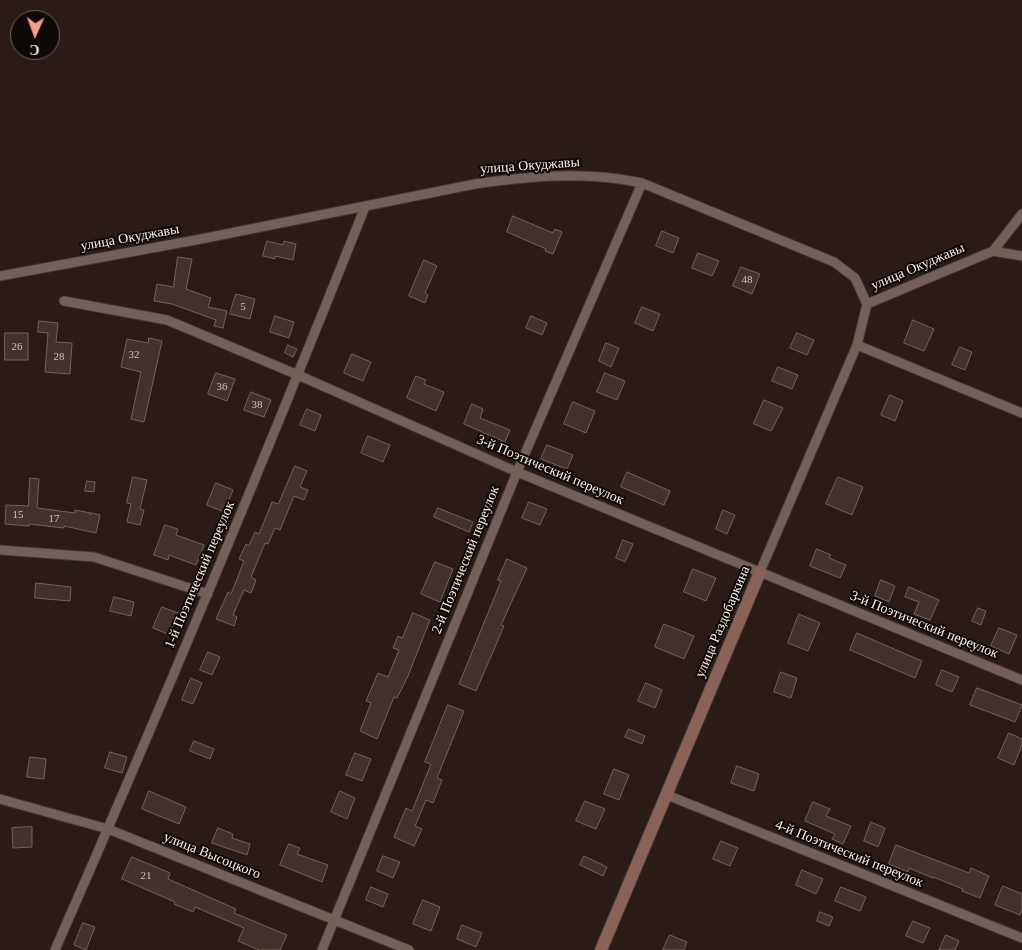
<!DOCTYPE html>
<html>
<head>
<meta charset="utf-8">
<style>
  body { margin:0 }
  #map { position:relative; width:1022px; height:950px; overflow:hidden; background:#2a1b16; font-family:Georgia,serif }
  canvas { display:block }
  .north { position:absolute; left:10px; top:10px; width:50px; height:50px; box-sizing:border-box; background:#0e0806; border:1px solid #6d6562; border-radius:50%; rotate:182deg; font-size:14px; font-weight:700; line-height:20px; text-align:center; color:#fcf1ed }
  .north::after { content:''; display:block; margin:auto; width:18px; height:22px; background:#f39f83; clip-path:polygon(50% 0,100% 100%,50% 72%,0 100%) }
</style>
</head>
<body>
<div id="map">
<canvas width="1022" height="950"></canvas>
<div class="north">С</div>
</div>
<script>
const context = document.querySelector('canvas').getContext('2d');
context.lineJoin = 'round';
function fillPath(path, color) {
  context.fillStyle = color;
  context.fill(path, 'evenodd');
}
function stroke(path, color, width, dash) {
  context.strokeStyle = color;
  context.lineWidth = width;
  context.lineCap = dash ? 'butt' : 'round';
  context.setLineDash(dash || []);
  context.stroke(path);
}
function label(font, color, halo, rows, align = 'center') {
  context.font = font + ' Georgia,serif';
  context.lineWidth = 4;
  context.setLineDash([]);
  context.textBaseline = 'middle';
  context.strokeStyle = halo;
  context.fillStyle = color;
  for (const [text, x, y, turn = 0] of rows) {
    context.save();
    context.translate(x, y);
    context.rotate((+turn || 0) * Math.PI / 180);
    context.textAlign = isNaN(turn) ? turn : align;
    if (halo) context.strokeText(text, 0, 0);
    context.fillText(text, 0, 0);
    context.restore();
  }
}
const building = new Path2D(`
  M513 216 553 233 555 229 562 232 553 254 545 251 546 249 507 232Z
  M662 231 679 238 673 253 656 246Z
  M267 241 283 245 284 241 296 244 293 260 275 256V259L263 256Z
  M698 253 719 261 712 276 692 268Z
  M178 257 192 259 186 289 211 298 208 307 227 311 223 328 214 326 216 320 172 304 154 301 157 284 173 287Z
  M424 260 437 266 425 293 428 295 425 303 409 296Z
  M741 267 760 274 752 294 733 286Z
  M236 294 255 299 250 319 230 314Z
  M642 307 660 314 653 331 635 323Z
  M275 316 294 322 289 338 270 332Z
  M531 316 547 323 542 335 526 328Z
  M913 320 934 329 924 351 904 343Z
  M39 321 58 323 56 342 72 343 70 374 45 372 48 333 38 332Z
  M5 333H28V360H5Z
  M797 333 814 340 807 355 790 348Z
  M149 338 162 341 144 422 131 419 141 372 121 367 127 339 148 343Z
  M606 343 619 348 611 367 599 361Z
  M288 345 297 349 293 357 285 353Z
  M960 347 972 352 965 370 952 365Z
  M352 354 371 362 363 381 344 373Z
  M778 367 798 375 792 389 772 381Z
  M216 373 235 379 227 401 208 394Z
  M605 373 625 381 617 400 597 392Z
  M416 376 426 380 424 384 444 392 436 411 407 398Z
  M251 392 271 400 264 417 244 410Z
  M890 395 903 401 895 421 881 415Z
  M764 400 783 408 771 431 754 424Z
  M573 402 595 411 586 433 564 424Z
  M472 404 483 409 480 418 510 430 505 442 464 424Z
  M307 409 321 415 315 431 300 425Z
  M368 436 390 445 383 462 361 453Z
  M547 445 573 455 567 469 541 459Z
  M295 466 307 471 300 487 308 490 304 500 294 496 280 530 275 528 268 544 265 543 251 577 256 580 251 593 244 590 233 615 237 617 234 626 216 619 228 592 231 594 244 561 239 559 246 544 249 546 255 532 259 534 272 502 278 504Z
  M627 472 670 491 664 505 621 487Z
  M133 477 147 480 140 509 144 510 140 525 127 522 131 504 127 503Z
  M838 477 863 487 852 515 826 504Z
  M30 478 39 479 37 508 75 513V510L91 513 90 515 92 513 100 515 96 533 64 526V528L29 524V526L5 524 6 505 28 506Z
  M87 481 95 482 94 492 85 491Z
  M216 483 233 490 224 512 207 505Z
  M529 502 547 509 540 525 522 518Z
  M438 508 473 522 469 532 434 517Z
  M723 510 735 515 727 534 716 529Z
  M165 525 178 529 176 535 204 545 196 565 169 555 168 560 154 555Z
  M623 540 633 544 625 562 616 558Z
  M817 549 831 555 829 558 846 565 840 578 810 566Z
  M507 559 527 568 501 625 504 626 476 691 459 684 501 581 498 580Z
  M435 562 453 569 440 602 421 594Z
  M693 569 716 578 706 601 684 592Z
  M881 580 895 586 889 602 875 596Z
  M36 583 71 587 70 601 35 598Z
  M909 587 939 600 930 620 914 614 919 602 905 597Z
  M114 597 134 602 131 616 110 611Z
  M162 607 178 613 170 635 153 628Z
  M978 608 986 611 981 625 972 621Z
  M413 613 430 620 408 676 397 698 394 697 377 739 360 731 371 703 366 701 378 673 388 677 399 650 393 648 398 636 402 638Z
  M799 614 820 623 808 651 788 643Z
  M664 624 694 636 684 659 655 647Z
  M999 628 1017 635 1009 654 991 646Z
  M857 633 922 661 915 678 850 650Z
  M208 652 220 657 212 675 200 670Z
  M942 670 959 677 952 692 936 685Z
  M781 672 797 678 791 698 774 692Z
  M191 678 202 683 193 704 182 700Z
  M646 683 662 690 655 708 638 701Z
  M977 688 1022 705 1015 722 970 705Z
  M448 705 464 711 437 778 442 780 433 803 426 800 415 826 422 829 414 846 394 837 406 808 412 811 431 764 425 762Z
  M629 729 645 736 642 744 625 737Z
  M1009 733 1022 739V745L1014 765 998 758Z
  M194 741 214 749 210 759 190 751Z
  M110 752 127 757 122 773 105 768Z
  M355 753 371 759 362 781 346 775Z
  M30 757 46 759 44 779 27 777Z
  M737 766 759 774 754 791 731 783Z
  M614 769 629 775 619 800 604 794Z
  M149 791 186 807 179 824 142 809Z
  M340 791 355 798 347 819 331 812Z
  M585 801 605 809 596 829 576 821Z
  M813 802 830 809 826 816 851 826 843 844 832 839 835 834 805 821Z
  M871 822 885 828 878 847 864 841Z
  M32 827V847L13 848 12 828Z
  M218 828 233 834 232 838 250 844 247 855 212 843Z
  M721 841 738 848 730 866 713 859Z
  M289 844 300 848 297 854 328 865 322 882 280 865Z
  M896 845 969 873 971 868 989 876 980 898 962 891 963 889 933 877V878L909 868 908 872 889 864Z
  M383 856 400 862 393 878 377 871Z
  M584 856 607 867 603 876 580 865Z
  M132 857 170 873 168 879 236 909 234 913 287 935 280 950H259L238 941 244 928 195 907 193 912 174 904 175 902 122 879Z
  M802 870 823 879 816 894 796 885Z
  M1003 886 1022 894V910L1020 915 995 905Z
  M371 887 388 894 383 907 366 900Z
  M841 887 866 897 860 911 835 901Z
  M423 900 440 907 431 931 413 924Z
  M820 912 833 917 829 926 817 921Z
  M913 921 930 928 923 943 906 936Z
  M83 923 95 927 86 950 74 945Z
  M462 925 482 933 476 947 457 939Z
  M670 935 687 942 684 950H663Z
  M946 935 959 941 955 950H939Z`);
const street = new Path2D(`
  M993 251 1022 214
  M0 276 201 239 475 184C531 176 586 171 642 183L834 262 855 278 867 304
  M64 301 167 320 298 375 517 472 1022 680
  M867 304 993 251 1022 256
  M857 345 1022 413
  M0 550 94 557 208 594
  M760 572 857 345 867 304
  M667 795 1022 938
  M0 799 108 829 409 950
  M55 950C163 704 266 456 365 207
  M322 950 517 472 642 183`);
const secondary = new Path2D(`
  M601 950 760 572`);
const numberNames = [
  ["48",747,280],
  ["5",243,307],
  ["26",17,347],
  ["32",134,355],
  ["28",59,357],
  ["36",222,387],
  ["38",257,405],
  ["15",18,515],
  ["17",54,519],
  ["21",146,876]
];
const streetNames = [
  ["улица Окуджавы",530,166,-4],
  ["улица Окуджавы",130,238,-10],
  ["улица Окуджавы",918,267,-23],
  ["3-й Поэтический переулок",550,470,23],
  ["2-й Поэтический переулок",466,560,-68],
  ["1-й Поэтический переулок",200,575,-67],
  ["улица Раздобаркина",723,622,-67],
  ["3-й Поэтический переулок",924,625,22],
  ["4-й Поэтический переулок",849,854,22],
  ["улица Высоцкого",212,856,22]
];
fillPath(building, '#42312c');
stroke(building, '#74625c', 1);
stroke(street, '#413532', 11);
stroke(secondary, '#413532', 14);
stroke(street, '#73605a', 9);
stroke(secondary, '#8a6256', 12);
label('11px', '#cec1bd', null, numberNames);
label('14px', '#fcf1ed', '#0e0806', streetNames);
</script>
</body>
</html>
